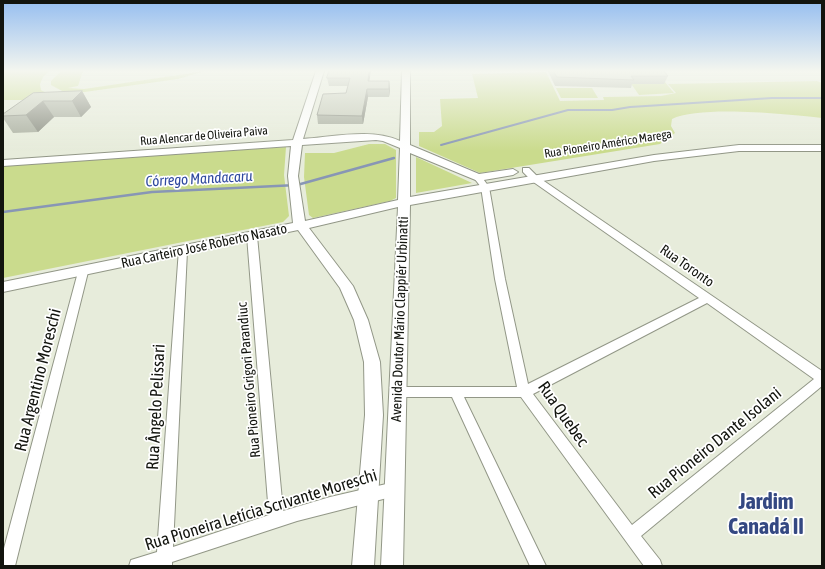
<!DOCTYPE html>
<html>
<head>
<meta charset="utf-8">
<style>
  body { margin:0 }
  #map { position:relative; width:825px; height:569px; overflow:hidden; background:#e7ecdb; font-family:"Asap Condensed",sans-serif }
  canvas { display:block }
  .frame { position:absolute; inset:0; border:4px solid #12140e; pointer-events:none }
</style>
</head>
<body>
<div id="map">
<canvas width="825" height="569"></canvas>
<div class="frame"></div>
</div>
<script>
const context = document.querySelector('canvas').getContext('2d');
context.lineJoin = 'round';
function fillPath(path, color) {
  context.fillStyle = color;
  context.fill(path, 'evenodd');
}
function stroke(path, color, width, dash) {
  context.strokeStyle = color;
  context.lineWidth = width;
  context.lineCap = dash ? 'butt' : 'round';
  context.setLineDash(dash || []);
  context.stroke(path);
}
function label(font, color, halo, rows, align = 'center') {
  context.font = font + ' "Asap Condensed",sans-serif';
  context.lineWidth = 3.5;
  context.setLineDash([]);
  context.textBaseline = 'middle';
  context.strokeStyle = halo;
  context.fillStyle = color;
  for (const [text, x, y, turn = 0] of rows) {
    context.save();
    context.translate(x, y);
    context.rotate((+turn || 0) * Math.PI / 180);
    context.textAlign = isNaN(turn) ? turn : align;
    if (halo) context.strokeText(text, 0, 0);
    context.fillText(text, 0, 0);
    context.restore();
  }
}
const green = new Path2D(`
  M3 71H50L43 77 40 84 41 90 48 94 36 100H3Z
  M61 71H83L78 86 68 88 84 89 205 71 178 79 63 95 64 92 51 85V81Z
  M622 71H656L674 93 639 95Z
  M546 72 560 101 604 100 603 97 661 96 676 93 668 84 817 81 822 83V118C789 114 699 105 672 119L671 126 675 133 660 144 480 173 419 146V132H434L442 126 440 99 478 98 472 74Z
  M556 88H592L598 98H561Z
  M369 144H385L396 150V198L390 201 313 218 309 215 304 177 305 153H334Z
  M286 147 284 175 289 216 283 222 3 278V166Z
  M416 157 472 183 416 193Z`);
const streamFar1 = new Path2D(`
  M441 145 568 110H612L630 107 772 98H822`);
const stream = new Path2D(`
  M3 212 152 192 297 185 394 158`);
const street = new Path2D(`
  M523 168H529L538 177 822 371V386L641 536 660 560 662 566H644L521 397H464L546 566H530L452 397H397L393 396 391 392 393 388 397 387H517L495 279 481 187 474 178 475 176H481L489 187 505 279 528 384 699 298 532 181 523 172ZM707 303 814 379 632 525 533 394Z
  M252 233 257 236 283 511 330 497 395 482 400 484 402 489 400 494 395 496 297 521 172 562V566H129L131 560 157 552 179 249 182 248 187 251 173 547 269 515 247 236Z
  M83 268 88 272 15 566H3V552L78 272Z`);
const secondary = new Path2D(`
  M316 71H324L303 139C334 137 371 128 400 141L402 71H410V145L479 174 513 169 518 172 513 175 478 181 410 153V197L654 155 739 145H822V151H739L654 161 410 205 403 566H381L398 207 309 228 353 286 368 320 380 362 383 415 374 566H352L365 415 364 362 354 320 340 288 298 230 3 292V282L293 223 288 176 291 146 3 166V160L293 140ZM376 140 383 141 400 148 398 200 305 221 298 176 302 145Z`);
const wall = new Path2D(`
  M329 71H371L369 81H389L390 90 389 97H368L363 124H318L317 115 346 93 348 86H329L327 78Z
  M548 71H664L668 76 664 84H632L631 88 555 86Z
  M82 91 91 107 81 117H54L38 132 13 133 3 118V114L33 93Z`);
const shadedWall = new Path2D(`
  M369 71H371L368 89V81Z
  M389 81 390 90 389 97Z
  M367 89 368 97 363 124 362 116Z
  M82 91 91 107 81 117 72 101Z
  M43 101 54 117 38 132 26 115Z`);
const building = new Path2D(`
  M329 71H369L368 81H389V89H367L362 116 317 115 323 94 346 93 350 78H327Z
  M554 71H664L668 76H631L634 80 557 77Z
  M82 91 72 101H43L26 115 3 116V114L33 93Z`);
const farStreetnames = [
  ["Rua Alencar de Oliveira Paiva",204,136,-5],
  ["Rua Pioneiro Américo Marega",608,144,-9]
];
const streetNames = [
  ["Rua Carteiro José Roberto Nasato",204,246,-12],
  ["Rua Toronto",687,266,35],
  ["Avenida Doutor Mário Clappiér Urbinatti",400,319,-88],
  ["Rua Pioneiro Grigori Parandiuc",249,380,-95]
];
const waterNames = [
  ["Córrego Mandacaru",199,179,-3]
];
const nearStreetnames = [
  ["Rua Argentino Moreschi",38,380,-76],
  ["Rua Ângelo Pelissari",156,407,-87],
  ["Rua Quebec",563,414,55],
  ["Rua Pioneiro Dante Isolani",715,443,-39],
  ["Rua Pioneira Letícia Scrivante Moreschi",261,510,-17]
];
const nearDistrictnames = [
  ["Jardim",766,502],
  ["Canadá II",766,527]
];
fillPath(green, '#cadb8d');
stroke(streamFar1, '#8896b5', 2);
stroke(stream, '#8896b5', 2.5);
stroke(street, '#929787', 2);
stroke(secondary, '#929787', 2);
fillPath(street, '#fff');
fillPath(secondary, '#fff');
fillPath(wall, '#aaafa0');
fillPath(shadedWall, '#8b8e82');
fillPath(building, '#c6cbba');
stroke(building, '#8b8e82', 1);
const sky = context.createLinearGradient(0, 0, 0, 151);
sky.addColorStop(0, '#96bef0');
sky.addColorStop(0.47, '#f4f6ef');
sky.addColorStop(1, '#f4f6ef00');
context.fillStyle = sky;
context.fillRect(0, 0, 825, 151);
label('12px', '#12140e', '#fff', farStreetnames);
label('14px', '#12140e', '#fff', streetNames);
label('italic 15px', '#2f499f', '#fff', waterNames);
label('17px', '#12140e', '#fff', nearStreetnames);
label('bold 22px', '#344882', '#fff', nearDistrictnames);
</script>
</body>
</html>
